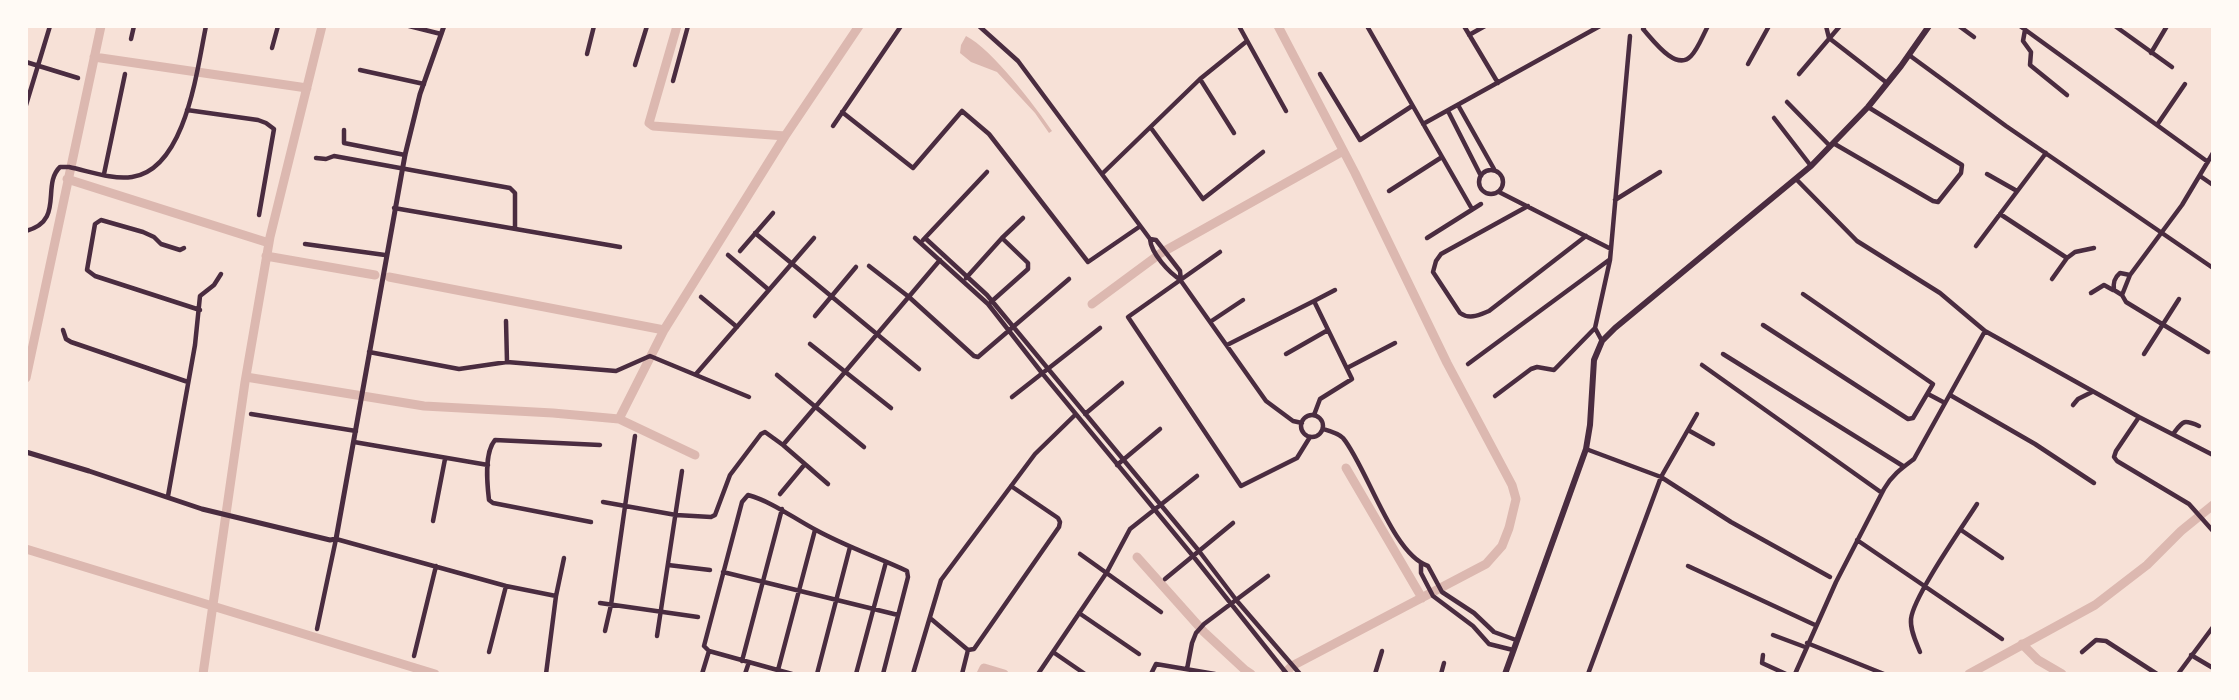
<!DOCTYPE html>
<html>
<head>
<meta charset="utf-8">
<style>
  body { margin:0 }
  #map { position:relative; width:2239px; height:700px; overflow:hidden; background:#f7e1d7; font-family:"Archivo Narrow",sans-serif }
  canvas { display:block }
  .frame { position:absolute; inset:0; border:28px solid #fffaf5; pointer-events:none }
</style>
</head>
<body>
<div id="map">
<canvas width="2239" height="700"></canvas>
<div class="frame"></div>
</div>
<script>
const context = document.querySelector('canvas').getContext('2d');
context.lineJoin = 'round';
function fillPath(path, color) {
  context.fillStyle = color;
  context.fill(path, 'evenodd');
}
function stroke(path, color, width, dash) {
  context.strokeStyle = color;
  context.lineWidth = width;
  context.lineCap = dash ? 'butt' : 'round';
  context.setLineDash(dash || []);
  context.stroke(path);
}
const water = new Path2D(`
  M966 36C992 49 1035 106 1052 131L1049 133 1035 113 997 72 971 62 960 53 961 45Z`);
const canal = new Path2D(`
  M677 26 649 123 653 126 785 136
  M1278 26 1355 173 1447 363 1512 485 1516 499 1509 528 1502 546 1486 564 1292 666 1284 674
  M94 57 307 88
  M67 179 269 243
  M266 256 375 275
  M389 277 664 330
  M1092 304 1161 253 1343 151
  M246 377 424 406 553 413 619 419 695 455
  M26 378 101 26
  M619 419 664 330 785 136 859 26
  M1346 468 1422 598
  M26 549 435 674
  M1137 557 1204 632 1245 670 1251 674
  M2022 644 2038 660 2062 674
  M203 674 245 382 270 237 322 26
  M981 674 984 668 1004 674
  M1969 674 2095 605 2147 565 2181 531 2213 505`);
const minor = new Path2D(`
  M409 26 441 34
  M979 26 1018 61 1150 239 1156 240 1180 271 1181 281 1266 401 1293 421 1302 423
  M1239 26 1286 111
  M1367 26 1472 209
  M1464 26 1498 83
  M1645 26 1643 29C1653 40 1676 72 1691 56 1698 49 1703 35 1708 26
  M1826 26 1829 38 1887 83
  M1959 26 1974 37
  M2020 26 2208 162
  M2115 26 2172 67
  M2025 30 2023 41 2031 52 2030 65 2067 95
  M1469 35 1485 26
  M131 39 134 26
  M272 48 278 26
  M2151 53 2167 26
  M587 54 594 26
  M1909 55 2006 126 2213 268
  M26 62 78 78
  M1748 64 1769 26
  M635 65 647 26
  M360 70 424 84
  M1320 74 1360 140 1412 106
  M1799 74 1840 26
  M1200 79 1234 133
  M673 81 688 26
  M1787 102 1830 146
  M26 105 50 26
  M1458 105 1494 169
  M187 110 258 120 266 123 274 129 259 215
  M1448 111 1481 176
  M842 112 913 168 962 111 989 134 1088 262 1139 227
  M1774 118 1811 166
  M1423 124 1600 26
  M2157 125 2185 84
  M833 126 901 26
  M1151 128 1203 199 1263 152
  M344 130V143L405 155
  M1833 143 1933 201 1938 202 1961 173 1962 165 1868 107
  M316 158 326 159 334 156 510 188 515 193V229
  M1479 182a12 12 0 1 1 24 0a12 12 0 1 1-24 0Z
  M1103 173 1200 79 1247 41
  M104 174 125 74
  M1987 174 2017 191
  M2200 176 2213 185
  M1796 179 1857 241 1940 293 1985 331 2139 417 2213 455
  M1389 191 1442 157
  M1499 192 1611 249
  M1615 200 1660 172
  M1528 206 1441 254 1436 261 1433 272 1460 313C1470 320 1479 315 1489 311L1586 236
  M394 208 620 247
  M2000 214 2067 258 2075 252 2094 248
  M26 231C65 221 41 185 60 167H69C89 171 112 180 132 177 186 169 197 69 206 26
  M755 233 919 369
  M915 238 988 304 1042 373 1193 556 1287 674
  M925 238 987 295 1199 551 1237 601 1300 674
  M1002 238 1023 218
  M1427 238 1481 204
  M1150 239C1151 253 1169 273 1181 280
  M923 240 987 172
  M305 244 385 255
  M1976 246 2046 153
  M184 248 180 250 161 244 154 237 143 232 101 220 95 224 87 270 95 276 200 310
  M740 251 773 213
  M1220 252 1128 317 1241 486 1297 458 1310 437
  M728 255 769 290
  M869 266 909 297 974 356 978 357 1069 279
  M966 278 1002 238 1028 263V269L991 302
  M2052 279 2067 258
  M2091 293 2104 285 2113 290
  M2122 295 2114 290C2113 283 2114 278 2120 273L2130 275
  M701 297 737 327
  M1314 301 1335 290
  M815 316 856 267
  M506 321 507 362
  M1210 322 1243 300
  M1763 325 1908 419 1913 418 1933 384 1803 294
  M63 330 66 339 71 342 188 382
  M1602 341 1595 328 1610 260 1630 36
  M810 344 891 408
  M1227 345 1314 301 1352 379 1320 399 1314 415
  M369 352 459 369 507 362 616 371 650 356 749 397
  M2208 352 2126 302 2122 295 2130 275 2182 205 2213 153
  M1286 354 1328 330
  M1723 354 1903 466
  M2144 354 2179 299
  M1468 364 1609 260
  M1702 365 1882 493
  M1347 368 1395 343
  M696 374 814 238
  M777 375 864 447
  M1928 394 1945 403
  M1950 395 2035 444 2094 483
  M1495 396 1531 369 1537 367 1554 370 1595 328
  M1012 397 1100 328
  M2073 405 2078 399 2092 392
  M251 414 356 431
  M1085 414 1122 383
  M1301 426a11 11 0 1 1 22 0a11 11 0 1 1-22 0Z
  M2139 417 2116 451 2114 457 2117 461 2189 504 2213 531
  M1323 429C1330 431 1338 433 1343 438 1367 467 1392 554 1428 566L1442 592 1474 613 1494 632 1516 640
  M1688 430 1713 444
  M2173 434C2183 421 2183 419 2199 426
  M354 442 488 465
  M783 445 828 484
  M1586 449 1661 477 1731 522 1830 577
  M1117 465 1160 429
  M780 494 805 464
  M168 496 195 345 200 296 214 285 221 274
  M603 502 676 515 711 517 715 515 730 475 761 434 765 432 783 445 940 260
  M433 521 445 459
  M591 522 493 503 489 500C487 483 484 453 495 440L600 445
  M1961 530 2002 558
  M1857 540 2002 639
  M1080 554 1161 612
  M1421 564V573L1433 596 1473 626 1489 644 1513 650
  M668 565 710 570
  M1688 566 1815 625
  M723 572 898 615
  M1165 579 1233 523
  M600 603 698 617
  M1079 613 1139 654
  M930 618 968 650 974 649 1059 527 1060 522 1058 518 1011 486
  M317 629 336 539 506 586 556 596
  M605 631 611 605 635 436
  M1773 635 1805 647
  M657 636 682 471
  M1807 643 1884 674
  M489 652 506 586
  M1053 652 1085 674
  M1920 652C1916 642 1910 630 1911 619 1913 597 1963 526 1977 504
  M2082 652 2096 640 2106 641 2157 674
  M1763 655 1762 663 1786 674
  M2191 655 2213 668
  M414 656 436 566
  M742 661 782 509
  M1187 669 1192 643 1196 633 1204 624 1268 576
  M778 670 815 530
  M546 674 556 596 564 558
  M702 674 709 651
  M745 674 749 662
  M792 674 709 651 704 646 742 502 748 495C773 502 793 518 816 530 845 546 877 557 907 571L908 577 883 674
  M817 674 850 547
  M856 674 886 562
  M913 674 941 580 1035 454 1076 414
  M962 674 968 650
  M1038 674 1107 572 1130 529 1197 476
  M1151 674 1156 664 1215 674
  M1375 674 1382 651
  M1441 674 1444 663
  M1588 674 1661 477 1697 414
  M1795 674 1836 582 1884 489C1892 475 1902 468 1914 459L1985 331
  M2178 674 2213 627`);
const tertiary = new Path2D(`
  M26 452 89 471 202 509 330 540 336 539 405 155 420 94 444 26`);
const secondary = new Path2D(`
  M1505 674 1586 449 1590 425 1594 360 1602 341 1615 328 1811 166 1868 107 1901 66 1929 26`);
fillPath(water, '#dcb8b0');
stroke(canal, '#dcb8b0', 9);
stroke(minor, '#4a2c40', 4.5);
stroke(tertiary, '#4a2c40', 5);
stroke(secondary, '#4a2c40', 6);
</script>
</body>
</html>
